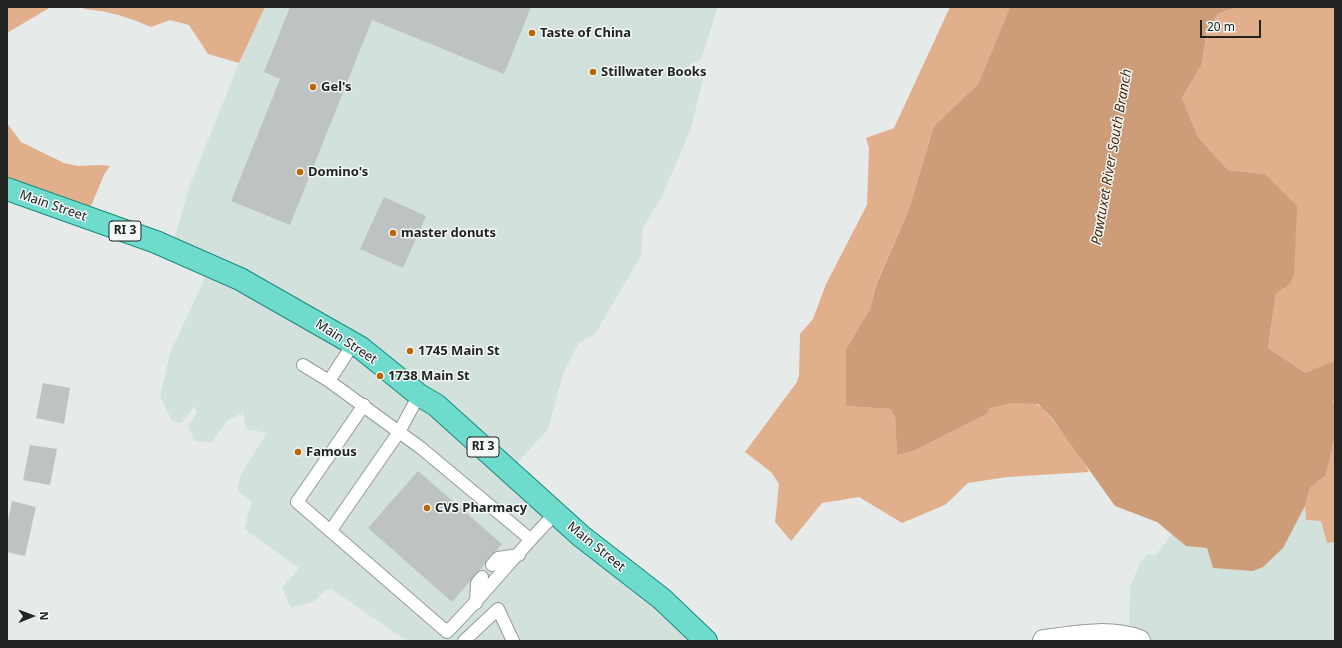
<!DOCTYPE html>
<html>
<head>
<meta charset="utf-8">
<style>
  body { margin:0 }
  #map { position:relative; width:1342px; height:648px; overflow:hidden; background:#e6ebea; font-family:"Noto Sans",sans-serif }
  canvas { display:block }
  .frame { position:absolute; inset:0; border:8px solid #222423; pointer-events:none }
  .north { position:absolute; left:12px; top:596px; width:40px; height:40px; -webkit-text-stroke:3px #f3f8f7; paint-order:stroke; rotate:89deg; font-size:11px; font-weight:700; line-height:16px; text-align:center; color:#222423 }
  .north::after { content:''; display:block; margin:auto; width:14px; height:18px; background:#222423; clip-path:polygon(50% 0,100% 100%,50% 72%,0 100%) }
  .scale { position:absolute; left:1200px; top:20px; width:61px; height:18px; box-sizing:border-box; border:2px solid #222423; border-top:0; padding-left:5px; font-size:12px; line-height:14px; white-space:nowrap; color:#222423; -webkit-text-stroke:3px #f3f8f7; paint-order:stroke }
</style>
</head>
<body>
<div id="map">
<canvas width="1342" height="648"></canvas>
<div class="frame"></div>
<div class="north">N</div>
<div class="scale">20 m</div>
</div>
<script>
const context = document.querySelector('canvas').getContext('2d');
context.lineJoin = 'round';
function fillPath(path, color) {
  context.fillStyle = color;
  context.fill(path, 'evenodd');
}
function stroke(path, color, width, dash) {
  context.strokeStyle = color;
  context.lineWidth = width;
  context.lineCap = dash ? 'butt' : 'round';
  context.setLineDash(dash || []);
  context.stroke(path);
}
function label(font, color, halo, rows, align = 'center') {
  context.font = font + ' "Noto Sans",sans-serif';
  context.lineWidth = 3;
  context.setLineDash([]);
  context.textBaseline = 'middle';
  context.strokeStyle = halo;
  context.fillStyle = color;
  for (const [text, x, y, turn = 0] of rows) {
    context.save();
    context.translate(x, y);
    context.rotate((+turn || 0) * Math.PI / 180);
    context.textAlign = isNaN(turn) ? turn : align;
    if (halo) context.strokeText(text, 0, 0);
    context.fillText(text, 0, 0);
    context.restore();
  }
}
const built = new Path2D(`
  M265 7H718L701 59 688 66 691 72 703 79 691 128 661 199 643 227 641 256 595 334 579 343 564 371 548 429 513 468 703 641H407L331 589 325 591 313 602 291 608 282 588 299 568 244 529 252 502 237 490 241 474 267 433 246 429 243 410 242 413 227 421 211 443 194 441 188 425 197 413 195 406 181 423 172 421 160 396 170 353 210 267 172 246 190 185 239 63Z
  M1305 506 1306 520 1321 521 1327 543 1335 542V641H1042L1129 635 1130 588 1140 562 1148 554 1155 556 1172 534 1186 546 1207 548Z`);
const forest = new Path2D(`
  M7 7H51L7 33Z
  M84 7H265L239 63 208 54 189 25 170 20 151 27C128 17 109 11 84 9Z
  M950 7H1010L978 84 934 126 909 209 876 284 870 309 846 349 847 406 890 409 895 417 897 455 914 451 987 414 990 408C1005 404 1022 400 1036 404 1046 407 1086 462 1089 472L1007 477 968 483 945 505 902 523 859 497 822 503 791 541 775 522 779 484 771 472 745 452 797 382 799 375 800 334 813 319 826 284 867 205 869 148 866 138 894 128Z
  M1236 7H1335V404L1304 372 1268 348 1276 292 1289 285 1265 174 1228 170 1198 137 1182 98 1202 64 1207 31 1218 14Z
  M7 123 21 142 64 163 78 166 100 165 110 166 104 175 88 213 7 186Z
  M1335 436V542L1327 543 1321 521 1306 520 1305 506 1310 488 1326 475Z`);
const water = new Path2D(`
  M1010 7H1244H1236L1218 14 1207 30 1202 64 1182 98 1198 137 1228 170 1265 174 1297 206 1294 276 1289 285 1276 293 1268 348 1304 372 1335 404V436L1326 475 1310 488 1305 506 1283 548 1263 567 1253 571 1213 568 1207 548 1186 546 1157 522 1115 506 1052 418 1038 404 1013 403 990 408 987 414 914 451 897 455 895 417 890 409 846 406V349L870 309 876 285 909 209 934 126 978 84Z`);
const river = new Path2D(`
  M1274 406 1335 380`);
const building = new Path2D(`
  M290 7H531L504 74 372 20 290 225 231 201 280 79 264 72Z
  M384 197 426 216 403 268 360 249Z
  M43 383 70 388 64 424 36 418Z
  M30 445 57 449 50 485 23 480Z
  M418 471 502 544 452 602 368 528Z
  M12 501 36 507 25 556 7 552V525Z`);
const service = new Path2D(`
  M353 344 329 381 421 448 530 539
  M303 365 329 381
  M364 405 297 502 447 632C485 594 518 551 556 513
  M331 530 399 432 419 395
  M492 565 498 558 519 555
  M476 603 477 583 482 577
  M464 641 498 609 513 641`);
const minor = new Path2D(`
  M1044 641C1075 637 1109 630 1139 641`);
const primary = new Path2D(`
  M7 189 156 242 240 279 361 348 419 395 436 405 581 536 662 599 706 641`);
const markers = [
  [532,33,4,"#bd6500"],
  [593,72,4,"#bd6500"],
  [313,87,4,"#bd6500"],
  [300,172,4,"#bd6500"],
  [393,233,4,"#bd6500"],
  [410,351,4,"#bd6500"],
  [380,376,4,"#bd6500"],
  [298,452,4,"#bd6500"],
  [427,508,4,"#bd6500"]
];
const shields = [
  [125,231,32],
  [483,447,32]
];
const shieldNames = [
  ["RI 3",125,231],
  ["RI 3",483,447]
];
const poiNames = [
  ["Taste of China",540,33],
  ["Stillwater Books",601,72],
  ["Gel's",321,87],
  ["Domino's",308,172],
  ["master donuts",401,233],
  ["1745 Main St",418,351],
  ["1738 Main St",388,376],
  ["Famous",306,452],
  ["CVS Pharmacy",435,508]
];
const streetNames = [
  ["Main Street",53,206,19],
  ["Main Street",346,342,33],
  ["Main Street",596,547,39]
];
const waterNames = [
  ["Pawtuxet River South Branch",1112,157,-80]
];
fillPath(built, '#d3e1dd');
fillPath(forest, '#e1af8b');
fillPath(water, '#cd9c78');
stroke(river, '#cd9c78', 36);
fillPath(building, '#bec3c2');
stroke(service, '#959a99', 14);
stroke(minor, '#959a99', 24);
stroke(primary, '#168b7b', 24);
stroke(service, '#fff', 12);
stroke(minor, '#fff', 22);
stroke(primary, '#6fdbcd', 22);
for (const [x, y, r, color] of markers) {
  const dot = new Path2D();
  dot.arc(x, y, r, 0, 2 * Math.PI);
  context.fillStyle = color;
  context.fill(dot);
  stroke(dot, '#f3f8f7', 1.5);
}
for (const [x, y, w] of shields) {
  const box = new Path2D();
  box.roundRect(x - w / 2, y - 10, w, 20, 3);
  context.fillStyle = '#f3f8f7';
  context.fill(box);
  stroke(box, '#222423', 1);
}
label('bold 12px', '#222423', null, shieldNames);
label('bold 13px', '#222423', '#f3f8f7', poiNames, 'left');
label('13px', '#222423', '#f3f8f7', streetNames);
label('italic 14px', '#48270a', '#f3f8f7', waterNames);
</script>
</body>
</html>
